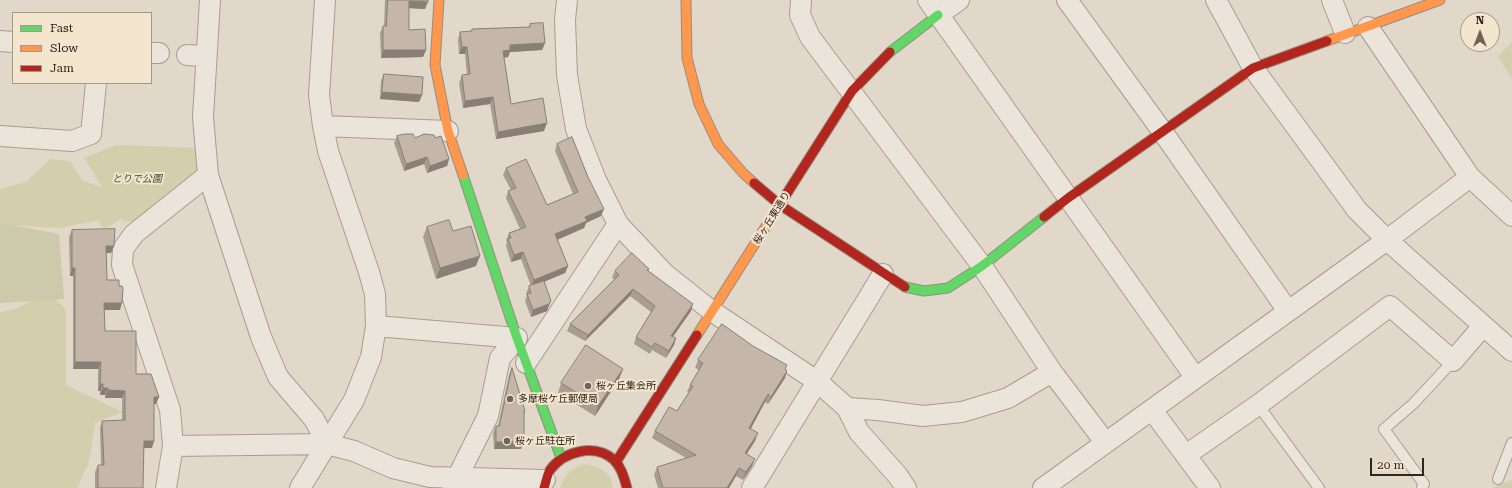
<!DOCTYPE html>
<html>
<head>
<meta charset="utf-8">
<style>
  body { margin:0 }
  #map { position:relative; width:1512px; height:488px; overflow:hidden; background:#e1d8c9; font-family:"Roboto Serif",serif }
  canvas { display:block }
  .legend { position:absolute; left:12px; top:12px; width:140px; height:72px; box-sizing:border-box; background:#f3e5ce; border:1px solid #a69887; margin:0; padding:5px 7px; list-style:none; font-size:12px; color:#33251c }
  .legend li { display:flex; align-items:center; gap:8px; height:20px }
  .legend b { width:20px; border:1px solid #a69887 }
  .north { position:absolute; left:1460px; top:12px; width:40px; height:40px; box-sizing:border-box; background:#f3e5ce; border:1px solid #a69887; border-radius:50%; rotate:0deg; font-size:11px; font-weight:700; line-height:16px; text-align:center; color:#33251c }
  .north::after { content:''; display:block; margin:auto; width:14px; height:18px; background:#706459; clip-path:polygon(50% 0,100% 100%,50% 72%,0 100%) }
  .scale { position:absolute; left:1370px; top:458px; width:54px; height:18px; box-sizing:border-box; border:2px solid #33251c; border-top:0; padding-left:5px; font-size:12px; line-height:14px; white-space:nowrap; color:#33251c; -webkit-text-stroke:3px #f3e5ce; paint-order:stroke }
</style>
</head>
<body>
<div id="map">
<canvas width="1512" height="488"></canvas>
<ul class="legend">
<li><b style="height:5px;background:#63d668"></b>Fast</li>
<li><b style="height:5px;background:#ff974d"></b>Slow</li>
<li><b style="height:5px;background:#b3261e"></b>Jam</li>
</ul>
<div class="north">N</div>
<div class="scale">20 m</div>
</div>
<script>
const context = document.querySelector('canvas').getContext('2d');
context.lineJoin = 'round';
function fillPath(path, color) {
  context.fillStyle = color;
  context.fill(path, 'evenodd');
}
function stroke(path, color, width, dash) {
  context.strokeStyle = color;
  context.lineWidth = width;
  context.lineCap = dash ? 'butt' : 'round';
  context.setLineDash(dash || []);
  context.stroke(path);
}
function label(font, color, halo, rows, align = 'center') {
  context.font = font + ' "Roboto Serif","Noto Sans JP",serif';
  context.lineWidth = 4;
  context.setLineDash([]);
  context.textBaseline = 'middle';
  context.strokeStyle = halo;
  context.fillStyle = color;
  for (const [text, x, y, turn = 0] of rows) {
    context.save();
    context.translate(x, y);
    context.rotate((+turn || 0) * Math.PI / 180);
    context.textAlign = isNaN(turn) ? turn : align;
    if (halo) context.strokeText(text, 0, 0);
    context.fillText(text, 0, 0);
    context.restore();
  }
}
const green = new Path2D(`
  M1512 42V79L1498 56Z
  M116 145 198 148V172L137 222 123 221 121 218 104 230 98 220 61 228 0 225V189L26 182 50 159 70 161 83 181 102 187 84 158Z
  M48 291 66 310V385L123 412 95 423 89 462 77 488H0V312L18 308Z
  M584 464C599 466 612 472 613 488H560C564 474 571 469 584 464Z
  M1512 480V488H1492Z`);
const cemetery = new Path2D(`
  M0 223 59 234 64 299 0 303Z`);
const lane = new Path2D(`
  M1258 405 1319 488
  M1498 479 1512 443
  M1422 488 1424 484 1384 429 1413 404 1453 361`);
const street = new Path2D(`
  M210 0 203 117 208 175 261 337 278 377 314 419 327 444
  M567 0 565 20 567 75 576 129 596 180 618 224 665 274 713 312 818 382 847 408 878 410 923 416 962 412 1008 398 1052 372
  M801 0 800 15 810 37 982 266 1052 372 1105 442
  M928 0 1195 377
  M1067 0 1162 131 1288 311
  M1216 0 1253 68 1357 210 1387 240 1512 351
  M1332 0 1345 33
  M938 15 959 0
  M1368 27 1470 177 1512 216
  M0 41 13 42
  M151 53H159
  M187 55 205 56
  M323 126 448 131
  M0 136 72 141 91 134 96 83
  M376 326 517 338
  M526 363 618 224
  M847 408 859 432 898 476 906 488
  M1152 410 1210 488
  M173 446 327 444 354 451 393 468 430 477 545 480
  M1186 455 1258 405 1390 306 1453 361 1483 326
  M166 488 173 446 170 410 122 265 123 249 134 234 208 175
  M300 488 354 400 371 357 376 326 375 294 369 272 328 151 323 126 319 95 325 0
  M452 488 488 416 500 358 517 338
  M752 488 883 274
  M1043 488 1387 240 1470 177`);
const fast = new Path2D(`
  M890 52 938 15
  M463 175 517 338 561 458
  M905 287 924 291 948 288 982 266 1044 217`);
const slow = new Path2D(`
  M439 0 435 65 448 131 463 175
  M686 0 687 58 699 104 718 144 743 173 754 183
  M1327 41 1440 0
  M697 335 782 201`);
const jam = new Path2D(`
  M754 183 780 205 905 287
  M782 201 852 91 890 52
  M1044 217 1068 198 1253 68 1327 41
  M616 462 697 335
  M544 488C546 482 547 475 550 470 564 451 595 443 614 460 622 468 624 478 627 488`);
const wall = new Path2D(`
  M385 0H428L425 9 409 8V30L426 50 423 57 381 58 380 33 383 26H384Z
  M530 24 545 43 542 50 510 52 508 57 504 58 511 104 544 131 496 139 490 104 463 108 459 83 462 75H467L465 54H459L458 39 460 32 471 31 472 29 529 28Z
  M384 74 422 95 419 102 380 99 381 81Z
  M397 136 415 138H435L449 159 447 166 427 173 424 164 404 171 394 143Z
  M557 144 601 216 586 223 584 228 557 240 568 266 565 273 544 282 548 308 547 311 531 317 525 301 527 295 526 294 529 286H531L521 259 511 262 506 246 507 242 506 240 509 233 520 229 506 198 508 191 511 190 503 175 506 168 547 205 573 194 555 151Z
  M427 227 453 231 476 266 436 279 423 237Z
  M72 230 114 246 111 253H106L107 280 120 310H104L105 331 136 374 159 397 156 404H154L152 448H144L143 488H95V472L98 465H101L100 428 102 421 122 420V398H105V395H100V391H98V369H73V276H70L69 237Z
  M649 269 648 271 691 311 673 337 676 338 674 345 666 358 652 350 650 354 634 344 636 337 651 312 630 296 585 341 567 331 570 324 614 280 612 277 615 271Z
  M698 360 785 369V378L768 404 765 402 750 429 755 441 747 454 752 466 743 480 736 476 729 488H658L654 475 657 467 686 458 652 438 655 431 677 411 689 393 687 392 690 385 699 370 695 368Z
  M512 368 525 411 524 415 521 449H494L493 433 496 426H498L509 375Z
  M623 369 619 379 595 416 558 393 561 383Z`);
const shadedWall = new Path2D(`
  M409 1 428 2 425 9 406 8Z
  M545 43 542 50 510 52 508 57 501 58 503 51 510 45Z
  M462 47H467L465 54H459Z
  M383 50H426L423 57 381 58Z
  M382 92 422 95 419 102 380 99Z
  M493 97 490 104 463 108 465 101Z
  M547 123 544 131 496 139 498 132Z
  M427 157 424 164 404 171 406 164Z
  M449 159 447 166 427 173 430 166Z
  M604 209 601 216 586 223 584 228 552 242 555 234 585 217Z
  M106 246H114L111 253H104Z
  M523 252 521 259 511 262 514 255Z
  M480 256 476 266 436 279 440 268Z
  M568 266 565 273 531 287 534 280Z
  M72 268H75L73 276H70Z
  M633 289 630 296 585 341 588 335Z
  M551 301 548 308 547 311 531 317 533 310Z
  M104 303H122L120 310H102Z
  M693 304 691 311 669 342 671 336Z
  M676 338 674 345 666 358 669 351Z
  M75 362H101L98 369H73Z
  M623 369 619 379 595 416 598 406Z
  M787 371 785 378 768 404 771 397Z
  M100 384H103L100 391H98Z
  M103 388H108L105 395H100Z
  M108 390 125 391 122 398H105Z
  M768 394 765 402 747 436 749 428Z
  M154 397H159L156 404H152Z
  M758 433 755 441 742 460 745 453Z
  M144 441H154L152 448H141Z
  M524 441 521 449H494L496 442Z
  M755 459 752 466 743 480 746 472Z
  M739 468 736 476 729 488H727Z`);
const building = new Path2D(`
  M388 0H428V2L409 1V30L425 29 426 50H383V26H386Z
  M543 23 545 43 510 45V50L503 51 511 104 543 98 547 123 498 132 493 97 465 101 462 75 470 74 467 47H462L460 32 472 31V29L530 27V24Z
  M384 74 423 77 422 95 382 92Z
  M405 134H413L415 138 424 134 434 135 435 138 441 136 449 159 430 166 427 157 406 164 397 136Z
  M572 137 588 177 604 209 585 217 587 221 555 234 568 266 534 280 523 252 514 255 508 239 511 238 509 233 526 227 508 191 516 188 506 168 526 159 547 205 578 192 557 144Z
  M449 220 453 231 471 226 480 256 440 268 427 227Z
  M115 229 114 246H106L107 280H119V286H122L123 288 122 303H104L105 331H136V374H151L159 397H154V441H144L143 488H98V465H104L102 421 125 420V391L108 390V388H103V384H100L101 362H75V268H72V230Z
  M632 253 649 269 647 270 693 304 671 336 676 338 669 351 655 343 652 347 636 337 655 306 633 289 588 335 570 324 619 275 615 271Z
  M544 281 551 301 549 304 533 310 527 294 531 293 529 286Z
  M722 324 753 346 787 365 785 369 787 371 771 397 768 394 749 428 758 433 745 453 755 459 746 472 739 468 727 488H663L657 467 696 455 655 431 669 407 677 411 693 386 690 385 703 363 698 360Z
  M586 345 623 369 598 406 561 383Z
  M512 368 525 411H524V441L496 442V426H499Z`);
const markers = [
  [588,386,4,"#706459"],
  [510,399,4,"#706459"],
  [507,441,4,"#706459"]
];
const parkNames = [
  ["とりで公園",137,179]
];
const streetNames = [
  ["桜ヶ丘東通り",772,218,-58]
];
const poiNames = [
  ["桜ヶ丘集会所",596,386],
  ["多摩桜ケ丘郵便局",518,399],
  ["桜ヶ丘駐在所",515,441]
];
fillPath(green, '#d3cfac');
fillPath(cemetery, '#cdc9ab');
stroke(lane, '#a69d93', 12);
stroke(street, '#a69d93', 22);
stroke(fast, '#958d83', 11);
stroke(slow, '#958d83', 11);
stroke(jam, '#958d83', 11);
stroke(lane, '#eae4db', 10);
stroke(street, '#eae4db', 20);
stroke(fast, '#63d668', 9);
stroke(slow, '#ff974d', 9);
stroke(jam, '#b3261e', 9);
fillPath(wall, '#a99d92');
fillPath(shadedWall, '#8a7f77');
fillPath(building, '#c5b6aa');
stroke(building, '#8a7f77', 1);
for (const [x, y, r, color] of markers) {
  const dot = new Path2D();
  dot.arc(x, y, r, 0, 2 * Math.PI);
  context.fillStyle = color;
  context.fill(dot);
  stroke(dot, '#f3e5ce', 1.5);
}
label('italic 10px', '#484e24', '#f3e5ce', parkNames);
label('10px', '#33251c', '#f3e5ce', streetNames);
label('10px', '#33251c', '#f3e5ce', poiNames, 'left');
</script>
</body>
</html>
